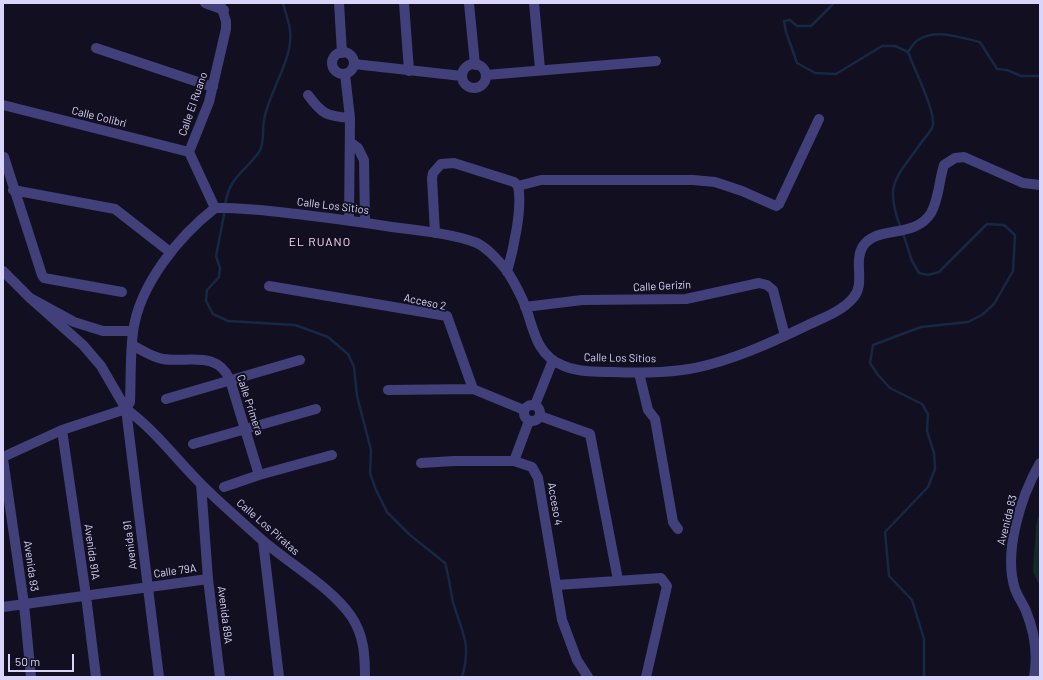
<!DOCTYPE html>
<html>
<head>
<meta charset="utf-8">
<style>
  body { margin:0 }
  #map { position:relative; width:1043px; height:680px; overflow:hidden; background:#121020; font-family:Barlow,sans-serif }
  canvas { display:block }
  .frame { position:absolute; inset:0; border:4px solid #d8d4fa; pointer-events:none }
  .scale { position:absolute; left:8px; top:654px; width:66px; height:18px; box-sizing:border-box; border:2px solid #d8d4fa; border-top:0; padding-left:5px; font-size:12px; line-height:14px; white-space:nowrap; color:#d8d4fa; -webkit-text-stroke:3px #121020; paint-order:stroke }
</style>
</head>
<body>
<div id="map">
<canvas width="1043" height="680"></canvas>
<div class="frame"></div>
<div class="scale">50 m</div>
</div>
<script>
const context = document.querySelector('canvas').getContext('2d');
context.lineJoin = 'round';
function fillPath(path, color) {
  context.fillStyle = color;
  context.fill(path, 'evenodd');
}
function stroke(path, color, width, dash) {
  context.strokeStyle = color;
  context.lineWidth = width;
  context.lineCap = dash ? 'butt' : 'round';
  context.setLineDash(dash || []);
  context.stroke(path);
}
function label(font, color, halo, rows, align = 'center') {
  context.font = font + ' Barlow,sans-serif';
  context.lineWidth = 4;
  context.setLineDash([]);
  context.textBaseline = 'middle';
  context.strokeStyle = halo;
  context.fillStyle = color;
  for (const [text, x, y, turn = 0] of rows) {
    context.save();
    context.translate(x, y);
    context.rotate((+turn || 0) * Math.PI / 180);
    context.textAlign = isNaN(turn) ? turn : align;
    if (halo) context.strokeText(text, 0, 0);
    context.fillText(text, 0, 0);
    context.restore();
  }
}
const green = new Path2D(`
  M1040 511V586L1033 572 1036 525Z`);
const stream = new Path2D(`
  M831 3 833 4 811 26H797L790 20 784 21 786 32 797 63 815 73 836 74 882 46H895L908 52C914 69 935 110 933 125 932 131 924 138 921 143 895 180 884 183 901 229
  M908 52C911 48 914 42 918 40 936 28 962 38 980 42L997 69 1007 70 1021 76H1040
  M225 205C229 177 244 173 259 152 265 144 262 130 264 120 269 91 294 58 290 30 289 21 285 12 283 3
  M225 210 216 256 220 268 219 277 207 290 206 301 213 314 228 321 295 325 328 337 348 354 354 367 357 396 371 450 370 473 376 490 387 512 410 535 445 563C449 576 450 589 453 602 462 634 472 642 462 677
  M903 233 912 261 919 273 928 275 939 272 987 224 1004 225 1015 235 1013 271 994 304 982 315 968 322 921 327 873 345 870 363 878 375 890 388 922 404 928 414 927 431 934 453 935 469 928 487 885 532 889 576 912 600 924 639V677`);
const minor = new Path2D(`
  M205 3 224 10
  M339 3 342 53
  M404 3 409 71
  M469 3 475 65
  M534 3 540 69
  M96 48 213 87
  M332 63a11 11 0 1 1 22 0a11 11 0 1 1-22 0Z
  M354 64 462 76
  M462 76a12 12 0 1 1 24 0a12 12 0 1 1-24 0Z
  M345 74 350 118 349 220
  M486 75 656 61
  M308 95C322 114 326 116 350 118
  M3 105 189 152
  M350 142 358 148 364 160 365 222
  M4 157 42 275 44 278 122 292
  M518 186 541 180H693L715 182 742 191 776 206 779 204 819 119
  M13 190 115 209 170 252
  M215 208 189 152 209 102 226 29V21L220 3
  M435 233 432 178 433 173 441 164 454 163 514 182 518 186C523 207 513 251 507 272
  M3 271 30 298 74 322 103 331H133
  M269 286 447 316 473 389 524 410
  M30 298 83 345 101 366 126 409 159 677
  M525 307 582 300 686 299 759 283 767 285 773 290 785 336
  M132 345C142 350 152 357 163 359 188 363 217 350 230 380L259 475
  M639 373 648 410 655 419 673 522 678 529
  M388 390 473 389
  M166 399 300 360
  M524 413a8 8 0 1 1 16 0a8 8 0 1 1-16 0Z
  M535 405 553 360
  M126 409C155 430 176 459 201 484 220 503 241 521 261 539 288 563 331 587 351 616 364 635 365 655 365 677
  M540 416 590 434 618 580
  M62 430 86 596 96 677
  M193 444 316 409
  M3 457 62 430 126 409 130 402C131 379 130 355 133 332 139 285 179 236 215 208 243 207 270 211 297 214 329 218 361 222 392 227 417 230 455 234 477 243 489 249 499 261 507 271 514 282 521 295 526 308 534 331 537 356 564 366 579 372 597 372 613 372 636 373 659 373 682 370 723 365 773 342 810 324 825 317 842 311 853 298 866 284 853 262 863 246 877 225 915 239 931 213 939 199 939 180 944 165L955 158 964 157 1023 183 1040 185
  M3 459 24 604 31 677
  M514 461 529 421
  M421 463 454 461H514L532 467 538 478 562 620 577 660 588 677
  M201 484 208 579 220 677
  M224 487 259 475 332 455
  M263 541 279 677
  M557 585 661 578 667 586 646 677
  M3 607 208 579
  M1034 677C1038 654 1035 633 1026 611 1023 604 1018 597 1015 589 1003 552 1021 496 1040 463`);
const streetNames = [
  ["Calle El Ruano",193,104,-71],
  ["Calle Colibrí",99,117,14],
  ["Calle Los Sitios",333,206,7],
  ["Calle Gerizín",662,286,-3],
  ["Acceso 2",425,302,12],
  ["Calle Los Sitios",620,358,1],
  ["Calle Primera",250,405,72],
  ["Acceso 4",555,504,80],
  ["Avenida 83",1007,520,-76],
  ["Calle Los Piratas",268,527,41],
  ["Avenida 91",130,545,-97],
  ["Avenida 91A",92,552,82],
  ["Avenida 93",31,566,82],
  ["Calle 79A",175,571,-8],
  ["Avenida 89A",225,615,83]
];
const neighbourhoodNames = [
  ["EL RUANO",320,242]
];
fillPath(green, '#132a28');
stroke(stream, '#152845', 2.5);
stroke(minor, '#41407a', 10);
label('11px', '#d8d4fa', '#121020', streetNames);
context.letterSpacing = '1px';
label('12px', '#fad6ee', '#121020', neighbourhoodNames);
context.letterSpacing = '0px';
</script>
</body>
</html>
